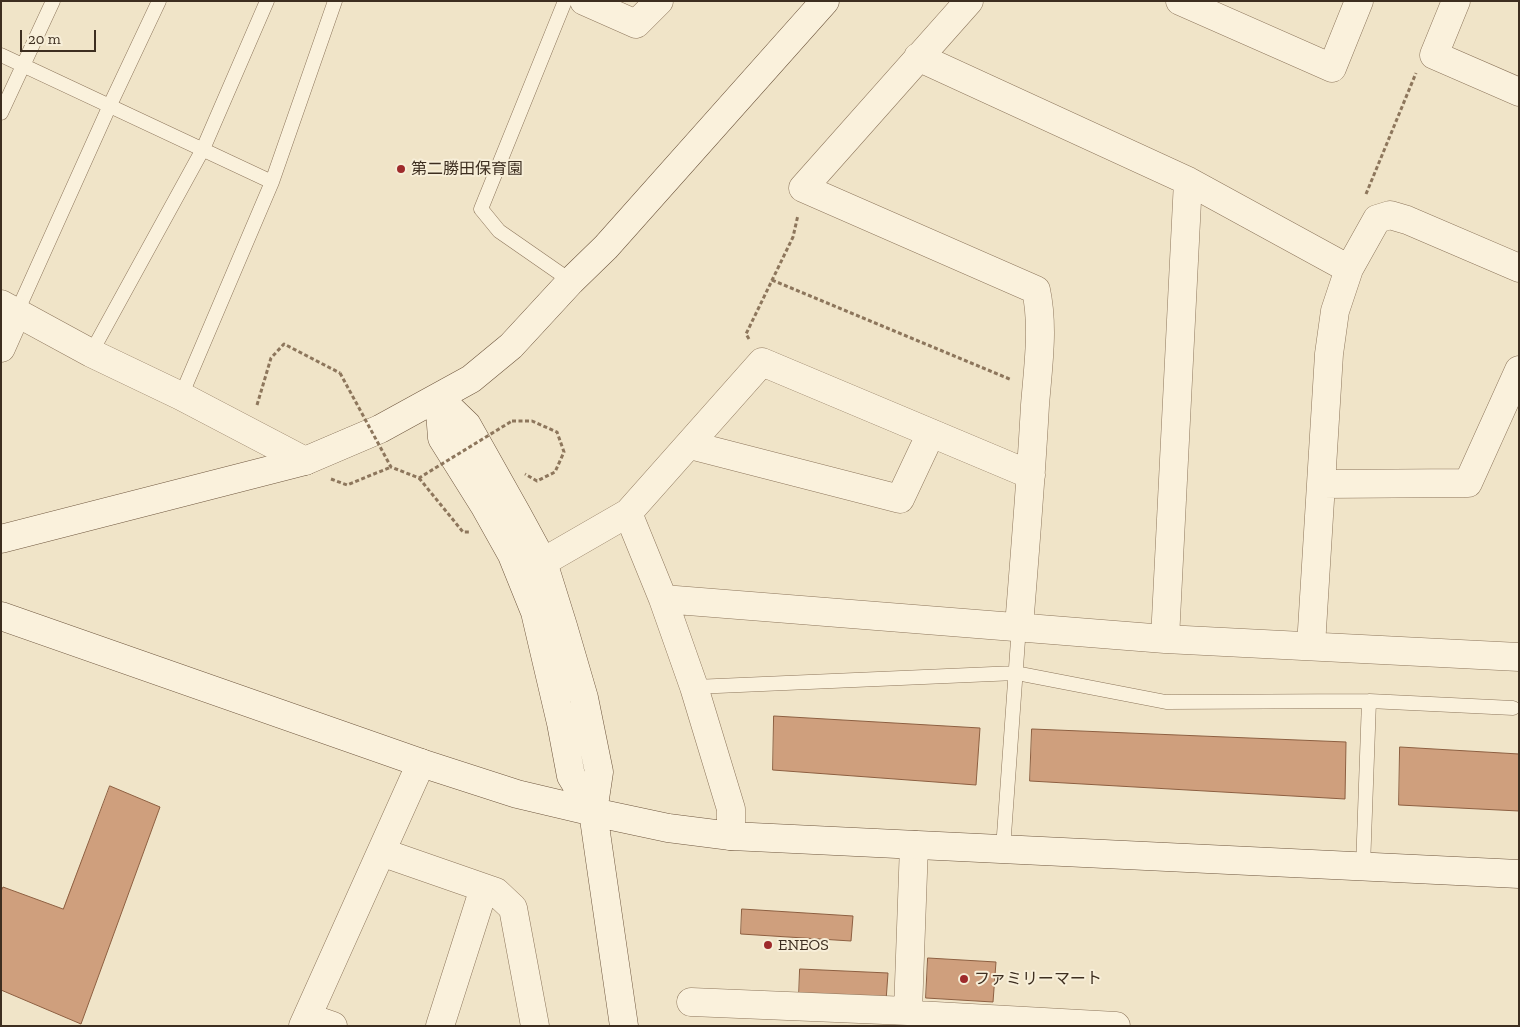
<!DOCTYPE html>
<html>
<head>
<meta charset="utf-8">
<style>
  body { margin:0 }
  #map { position:relative; width:1520px; height:1027px; overflow:hidden; background:#f0e4c8; font-family:"Zilla Slab",serif }
  canvas { display:block }
  .frame { position:absolute; inset:0; border:2px solid #3d2e20; pointer-events:none }
  .scale { position:absolute; left:20px; top:30px; width:76px; height:22px; box-sizing:border-box; border:2px solid #3d2e20; border-top:0; padding-left:6px; font-size:15px; line-height:18px; white-space:nowrap; color:#3d2e20; -webkit-text-stroke:4px #f7eed8; paint-order:stroke }
</style>
</head>
<body>
<div id="map">
<canvas width="1520" height="1027"></canvas>
<div class="frame"></div>
<div class="scale">20 m</div>
</div>
<script>
const context = document.querySelector('canvas').getContext('2d');
context.lineJoin = 'round';
function fillPath(path, color) {
  context.fillStyle = color;
  context.fill(path, 'evenodd');
}
function stroke(path, color, width, dash) {
  context.strokeStyle = color;
  context.lineWidth = width;
  context.lineCap = dash ? 'butt' : 'round';
  context.setLineDash(dash || []);
  context.stroke(path);
}
function label(font, color, halo, rows, align = 'center') {
  context.font = font + ' "Zilla Slab","Noto Sans JP",serif';
  context.lineWidth = 4;
  context.setLineDash([]);
  context.textBaseline = 'middle';
  context.strokeStyle = halo;
  context.fillStyle = color;
  for (const [text, x, y, turn = 0] of rows) {
    context.save();
    context.translate(x, y);
    context.rotate((+turn || 0) * Math.PI / 180);
    context.textAlign = isNaN(turn) ? turn : align;
    if (halo) context.strokeText(text, 0, 0);
    context.fillText(text, 0, 0);
    context.restore();
  }
}
const building = new Path2D(`
  M774 716 980 728 976 785 773 770Z
  M1032 729 1346 742 1345 799 1030 781Z
  M1400 747 1519 754V811L1399 805Z
  M110 786 160 807 81 1024 1 990V891L3 887 63 909Z
  M742 909 853 916 851 941 741 934Z
  M928 958 996 962 993 1002 926 998Z
  M800 969 888 973 886 1001 799 996Z`);
const path = new Path2D(`
  M1366 194 1416 73
  M772 280 1012 380
  M749 339 746 334 793 237 798 215
  M257 405 271 358 284 344 340 373
  M512 421H532L557 432 564 452 555 472 537 481 525 474
  M419 478 463 532H470
  M331 479 347 485 391 467`);
const lane = new Path2D(`
  M565 1 481 209 499 231 571 281
  M1 55 272 182
  M1 113 53 1
  M17 312 110 105 159 1
  M91 353 203 149 267 1
  M181 396 272 182 335 1
  M694 687 1016 673 1166 702 1369 701 1513 708
  M1003 849 1019 626
  M1363 867 1369 701`);
const street = new Path2D(`
  M584 1 636 24 659 1
  M969 1 803 188 1036 290C1044 327 1038 367 1035 405 1031 479 1025 553 1019 626
  M1180 1 1332 68 1359 1
  M1456 1 1434 55 1519 92
  M918 57 1188 181 1349 269
  M1 304 91 353 181 396 305 461
  M1 348 17 312
  M690 445 900 499 931 433
  M1322 484 1468 483 1519 370
  M628 513 663 599 694 687 731 809V836
  M543 562 628 513 762 362 1031 475
  M663 599 1165 639 1519 657
  M1165 639 1188 181
  M1311 646 1329 354 1335 311 1349 269 1377 219 1390 215 1407 220 1519 268
  M381 852 496 892 513 908 535 1026
  M691 1002 908 1011 914 845
  M307 1017 333 1026
  M303 1026 421 763
  M440 1026 484 888
  M917 1026V1015L1116 1026`);
const secondary = new Path2D(`
  M439 398 467 425 517 514 543 562 563 626 584 698 599 772 593 812 624 1026
  M439 398 442 438 484 505 512 555 535 612 561 723 571 776 593 812
  M1 539 305 461 380 429 471 379 511 346 571 281 606 247 825 1
  M1 616 421 763 517 794 593 812 668 828 731 836 1519 874`);
const pathBridge = new Path2D(`
  M340 373 391 467 419 478 512 421`);
const markers = [
  [401,169,5,"#9e2a2b"],
  [768,945,5,"#9e2a2b"],
  [964,979,5,"#9e2a2b"]
];
const poiNames = [
  ["第二勝田保育園",411,169],
  ["ENEOS",778,945],
  ["ファミリーマート",974,979]
];
fillPath(building, '#cf9f7d');
stroke(building, '#8d5f41', 1);
stroke(lane, '#8d765c', 15);
stroke(street, '#8d765c', 29);
stroke(secondary, '#6f573f', 29);
stroke(path, '#8d765c', 3, [4, 2.5]);
stroke(lane, '#faf1dc', 14);
stroke(street, '#faf1dc', 28);
stroke(secondary, '#faf1dc', 28);
stroke(pathBridge, '#8d765c', 3, [4, 2.5]);
for (const [x, y, r, color] of markers) {
  const dot = new Path2D();
  dot.arc(x, y, r, 0, 2 * Math.PI);
  context.fillStyle = color;
  context.fill(dot);
  stroke(dot, '#f7eed8', 2);
}
label('16px', '#3d2e20', '#f7eed8', poiNames, 'left');
</script>
</body>
</html>
